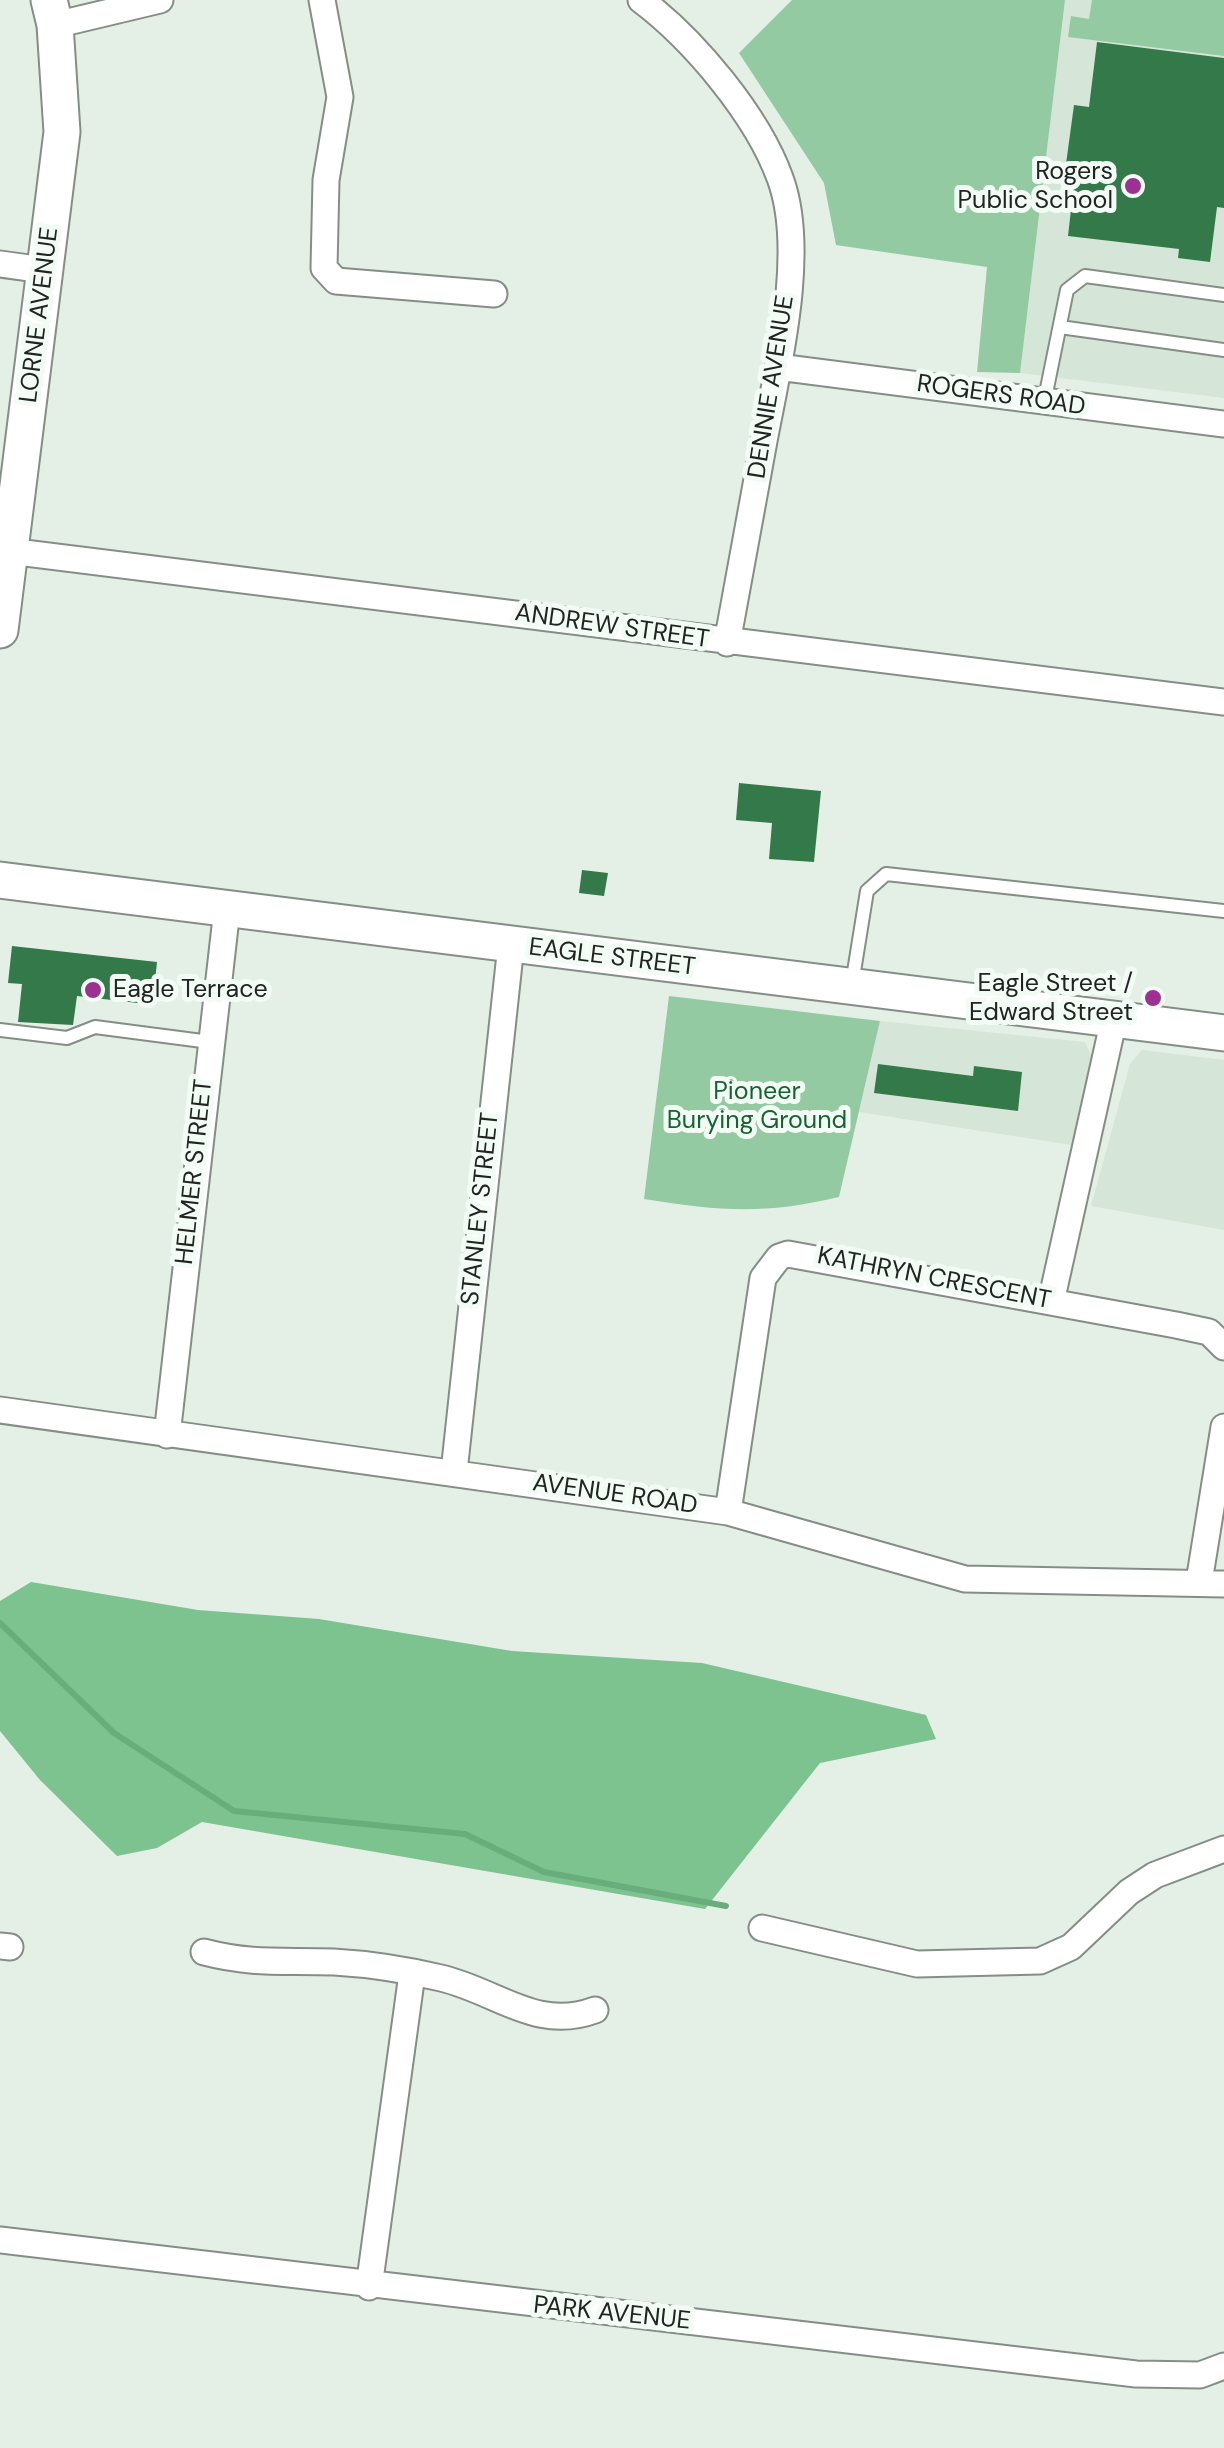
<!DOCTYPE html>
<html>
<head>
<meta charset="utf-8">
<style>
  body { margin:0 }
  canvas { display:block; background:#e4efe6 }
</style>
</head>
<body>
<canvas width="1224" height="2448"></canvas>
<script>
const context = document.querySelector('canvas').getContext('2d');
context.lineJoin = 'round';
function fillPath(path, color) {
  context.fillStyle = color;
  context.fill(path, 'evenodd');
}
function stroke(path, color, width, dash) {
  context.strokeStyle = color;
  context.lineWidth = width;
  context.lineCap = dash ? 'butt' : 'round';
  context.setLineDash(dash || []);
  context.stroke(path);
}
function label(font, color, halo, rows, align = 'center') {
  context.font = font + ' "DM Sans",sans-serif';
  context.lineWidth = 10;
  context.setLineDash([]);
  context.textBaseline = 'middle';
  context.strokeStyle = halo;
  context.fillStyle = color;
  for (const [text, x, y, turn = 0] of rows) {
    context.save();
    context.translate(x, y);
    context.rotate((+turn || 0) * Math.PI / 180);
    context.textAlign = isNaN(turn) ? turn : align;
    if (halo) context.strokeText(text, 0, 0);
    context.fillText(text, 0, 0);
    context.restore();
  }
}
const built = new Path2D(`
  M1065 0H1224V398L1020 373Z
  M880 1021 1085 1042 1092 1057 1071 1145 859 1112Z
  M1142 1050 1224 1060V1230L1091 1206 1130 1064Z`);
const green = new Path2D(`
  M792 0H1065L1020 373 977 372 987 267 836 245 824 183 739 53Z
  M1092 0H1224V56L1068 37 1071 16 1089 19Z
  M669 996 880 1021 839 1197C762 1215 721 1211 644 1199Z`);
const forest = new Path2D(`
  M31 1582 198 1610 319 1619 512 1651 702 1663 926 1715 936 1739 820 1763 705 1909 202 1822 157 1848 117 1856 40 1780 0 1731V1601Z`);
const stream = new Path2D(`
  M0 1623 114 1733 234 1811 465 1834 544 1872 726 1906`);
const building = new Path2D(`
  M1097 42 1224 58V208L1217 207 1210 262 1178 258 1179 249 1068 236 1076 166 1066 164 1074 105 1089 107Z
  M739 783 821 791 814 862 769 859 772 823 736 820Z
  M582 870 608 873 604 896 579 893Z
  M12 946 157 962 155 981 166 982 164 999 155 998V1005L77 996 73 1025 18 1022 22 984 8 983Z
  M878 1064 973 1076 974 1066 1022 1072 1018 1111 874 1093Z`);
const lane = new Path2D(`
  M1060 327 1224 350
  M1044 403 1067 290 1085 276 1224 295
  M852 984 867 891 886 874 1224 911
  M0 1030 67 1038 95 1027 210 1042`);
const street = new Path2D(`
  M322 0 340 97 326 180 324 268 336 281 494 294
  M641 0C694 40 757 115 780 178 807 250 778 367 764 441 752 509 739 576 727 643
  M55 25 160 0
  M0 264 44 270
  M778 367 1224 424
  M0 550 1224 702
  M1051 1302 1114 1019
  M0 1410 728 1512 965 1579 1224 1584
  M167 1435 227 909
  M454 1472 511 945
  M728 1512 763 1278 779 1257 788 1254 1176 1325 1209 1332 1224 1347
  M1199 1582 1224 1427
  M762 1928 917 1964 1040 1961 1071 1947 1129 1892 1155 1875 1224 1849
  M0 1946 10 1947
  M204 1952C254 1965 285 1960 334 1962 369 1964 407 1970 441 1978 497 1991 536 2032 595 2010
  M0 2240 1136 2374 1200 2375 1224 2366
  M369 2287 412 1974`);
const secondary = new Path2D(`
  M0 630 62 132 55 25 49 0
  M0 880 1224 1033`);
const markers = [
  [1133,186,10,"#9c3192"],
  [93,990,10,"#9c3192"],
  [1153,998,10,"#9c3192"]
];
const poiNames = [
  ["Rogers",1113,172],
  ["Public School",1113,201],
  ["Eagle Street /",1133,984],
  ["Edward Street",1133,1013],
  ["Eagle Terrace",113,990,"left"]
];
const streetNames = [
  ["LORNE AVENUE",40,315,-83],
  ["DENNIE AVENUE",772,387,-81],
  ["ROGERS ROAD",1001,396,8],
  ["ANDREW STREET",612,627,8],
  ["EAGLE STREET",612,958,7],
  ["HELMER STREET",195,1172,-84],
  ["STANLEY STREET",481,1209,-84],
  ["KATHRYN CRESCENT",934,1279,11],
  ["AVENUE ROAD",615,1495,8],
  ["PARK AVENUE",612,2314,6]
];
const parkNames = [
  ["Pioneer",757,1092],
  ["Burying Ground",757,1121]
];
fillPath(built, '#d5e6d8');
fillPath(green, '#94caa1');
fillPath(forest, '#7dc390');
stroke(stream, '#68ad7b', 6);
fillPath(building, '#34794a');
stroke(lane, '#858e86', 16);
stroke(street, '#858e86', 29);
stroke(secondary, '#858e86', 39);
stroke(lane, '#fff', 12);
stroke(street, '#fff', 25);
stroke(secondary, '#fff', 35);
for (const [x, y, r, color] of markers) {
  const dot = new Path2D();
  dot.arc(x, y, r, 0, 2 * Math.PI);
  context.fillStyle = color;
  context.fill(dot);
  stroke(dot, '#f2fcf4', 4);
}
label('25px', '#212422', '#f2fcf4', poiNames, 'right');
label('25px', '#212422', '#f2fcf4', streetNames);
label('25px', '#156233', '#f2fcf4', parkNames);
</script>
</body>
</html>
